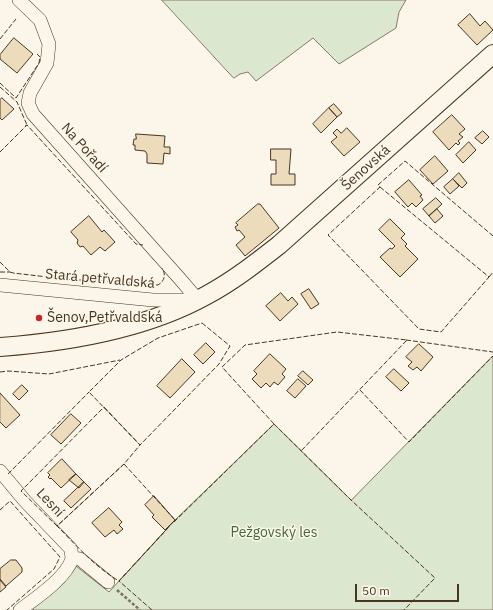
<!DOCTYPE html>
<html>
<head>
<meta charset="utf-8">
<style>
  body { margin:0 }
  #map { position:relative; width:493px; height:610px; overflow:hidden; background:#fbf6e9; font-family:"IBM Plex Sans",sans-serif }
  canvas { display:block }
  .scale { position:absolute; left:355px; top:584px; width:104px; height:18px; box-sizing:border-box; border:2px solid #4a3520; border-top:0; padding-left:5px; font-size:12px; line-height:14px; white-space:nowrap; color:#4a3520; -webkit-text-stroke:3px #fbf6e9; paint-order:stroke }
</style>
</head>
<body>
<div id="map">
<canvas width="493" height="610"></canvas>
<div class="scale">50 m</div>
</div>
<script>
const context = document.querySelector('canvas').getContext('2d');
context.lineJoin = 'round';
function fillPath(path, color) {
  context.fillStyle = color;
  context.fill(path, 'evenodd');
}
function stroke(path, color, width, dash) {
  context.strokeStyle = color;
  context.lineWidth = width;
  context.lineCap = dash ? 'butt' : 'round';
  context.setLineDash(dash || []);
  context.stroke(path);
}
function label(font, color, halo, rows, align = 'center') {
  context.font = font + ' "IBM Plex Sans",sans-serif';
  context.lineWidth = 3;
  context.setLineDash([]);
  context.textBaseline = 'middle';
  context.strokeStyle = halo;
  context.fillStyle = color;
  for (const [text, x, y, turn = 0] of rows) {
    context.save();
    context.translate(x, y);
    context.rotate((+turn || 0) * Math.PI / 180);
    context.textAlign = isNaN(turn) ? turn : align;
    if (halo) context.strokeText(text, 0, 0);
    context.fillText(text, 0, 0);
    context.restore();
  }
}
const green = new Path2D(`
  M162 0H406L399 12 396 28 339 64 313 38 256 81 248 72 240 74 234 78Z
  M493 356V610H24L76 566 109 592 175 520 274 424 351 500Z`);
const building = new Path2D(`
  M470 14 480 26 485 21 493 30 477 45 458 25Z
  M14 38 33 54 17 73 0 59V55Z
  M2 98 14 109 2 120 0 118V100Z
  M334 104 342 113 337 117 329 108Z
  M329 108 337 117 321 133 313 124Z
  M452 115 465 129 459 134 463 137 458 141 460 143 458 145 456 143 449 150 433 132Z
  M347 128 360 142 344 156 331 142 337 137 333 133 337 129 341 133Z
  M483 131 489 137 482 144 475 138Z
  M136 134 165 136 164 147H170V154L164 153 163 164 147 163V154L145 151 135 150V145H133L134 139H136Z
  M469 142 476 150 463 163 456 155Z
  M271 149H291L289 174H295V185H271V174H276V160H271Z
  M435 156 448 171 433 184 420 170Z
  M459 173 467 183 462 188 453 179Z
  M453 179 459 186 450 194 444 187Z
  M409 180 422 195 420 196 423 200 416 207 412 203 408 207 395 192Z
  M436 198 442 204 429 216 423 209Z
  M258 204H260L279 228 245 256 236 245 245 237 239 230 237 231 235 227 238 225 236 223Z
  M437 209 443 216 435 223 429 216Z
  M89 216 102 232 104 230 115 242 105 251 100 247 91 255 83 246 80 247 77 243 78 240 71 232Z
  M390 219 405 234 401 238 407 244 405 246 418 259 400 277 380 257 390 248 392 249 395 246 379 230Z
  M309 289 319 304 311 309 301 294Z
  M281 293 288 301 292 297 298 304 280 321 266 306Z
  M206 343 215 352 203 364 194 355Z
  M419 344 433 357 421 371 417 367 413 370 408 366 412 362 406 357Z
  M270 354 286 369 282 374 285 377 278 385 274 382 270 387 266 383 261 388 252 379 257 374 254 371Z
  M182 359 195 372 170 398 157 386Z
  M394 369 409 383 401 391 386 377Z
  M303 371 313 380 308 385 298 376Z
  M298 379 306 386 295 398 287 391Z
  M22 385 28 391 19 400 13 394Z
  M0 393 20 415 6 428 0 422Z
  M71 414 81 423 61 444 51 435Z
  M62 459 76 474 61 488 51 478 50 479 48 477 50 475 48 473Z
  M76 474 84 482 79 488 69 480Z
  M84 482 91 489 71 508 64 501Z
  M154 496 175 520 165 530 152 517 154 515 145 505Z
  M109 508 122 522 119 525 123 529 117 534 114 530 105 537 92 523Z
  M11 560H16L22 568V572L6 586 0 579V569Z
  M0 580 6 587 0 592Z`);
const path = new Path2D(`
  M117 590 140 610`);
const minor = new Path2D(`
  M19 0 40 20 49 44 47 63 30 93 28 103 33 114 180 279 198 300
  M0 285 153 300H193
  M0 471 25 501 71 549C71 552 72 556 72 559 66 578 36 598 20 610
  M72 558 80 559 108 582`);
const secondary = new Path2D(`
  M0 347C69 342 146 329 207 295 233 281 256 263 279 245L493 54`);
const fence = new Path2D(`
  M0 39 16 19
  M0 83 16 98 39 63 40 57 37 54
  M0 87 17 102 27 125 25 126
  M0 152 27 125 136 244 143 245
  M380 187 489 277 441 332 419 329 328 235 380 187 378 185 405 161 493 236
  M0 262 10 272 13 273 74 280H89L158 285C165 281 166 274 162 268
  M0 272H10
  M489 277 493 272
  M202 323 230 346 219 364 140 445 89 392 121 360 158 338Z
  M406 340 493 352
  M0 372 8 371 49 374 120 360
  M360 390 409 442 493 356
  M104 407 140 445 124 464 57 526 21 491Z
  M274 424 222 367 245 345 337 332 407 340 301 451
  M124 464 175 520 119 581C95 567 77 546 57 526Z
  M8 474 89 392
  M0 510 10 501 60 557 54 569 7 610
  M174 522 274 424 351 500 435 578 404 610
  M152 610 119 581 168 528`);
const markers = [
  [39,318,4,"#c62828"]
];
const streetNames = [
  ["Na Pořadí",84,148,48],
  ["Šenovská",366,168,-42],
  ["Stará petřvaldská",100,279,5],
  ["Lesní",50,503,47]
];
const poiNames = [
  ["Šenov,Petřvaldská",47,318]
];
const parkNames = [
  ["Pežgovský les",274,533]
];
fillPath(green, '#dce7d0');
stroke(green, '#887966', 1);
fillPath(building, '#ecdcbc');
stroke(building, '#4a3520', 1);
stroke(minor, '#4a3520', 14);
stroke(secondary, '#4a3520', 20);
stroke(path, '#7f6f5c', 2.5, [3, 2]);
stroke(minor, '#fbf6e9', 13);
stroke(secondary, '#fbf6e9', 18);
stroke(fence, '#4a3520', 1, [5, 2]);
for (const [x, y, r, color] of markers) {
  const dot = new Path2D();
  dot.arc(x, y, r, 0, 2 * Math.PI);
  context.fillStyle = color;
  context.fill(dot);
  stroke(dot, '#fbf6e9', 1.5);
}
label('14px', '#4a3520', '#fbf6e9', streetNames);
label('14px', '#4a3520', '#fbf6e9', poiNames, 'left');
label('14px', '#436837', '#fbf6e9', parkNames);
</script>
</body>
</html>
